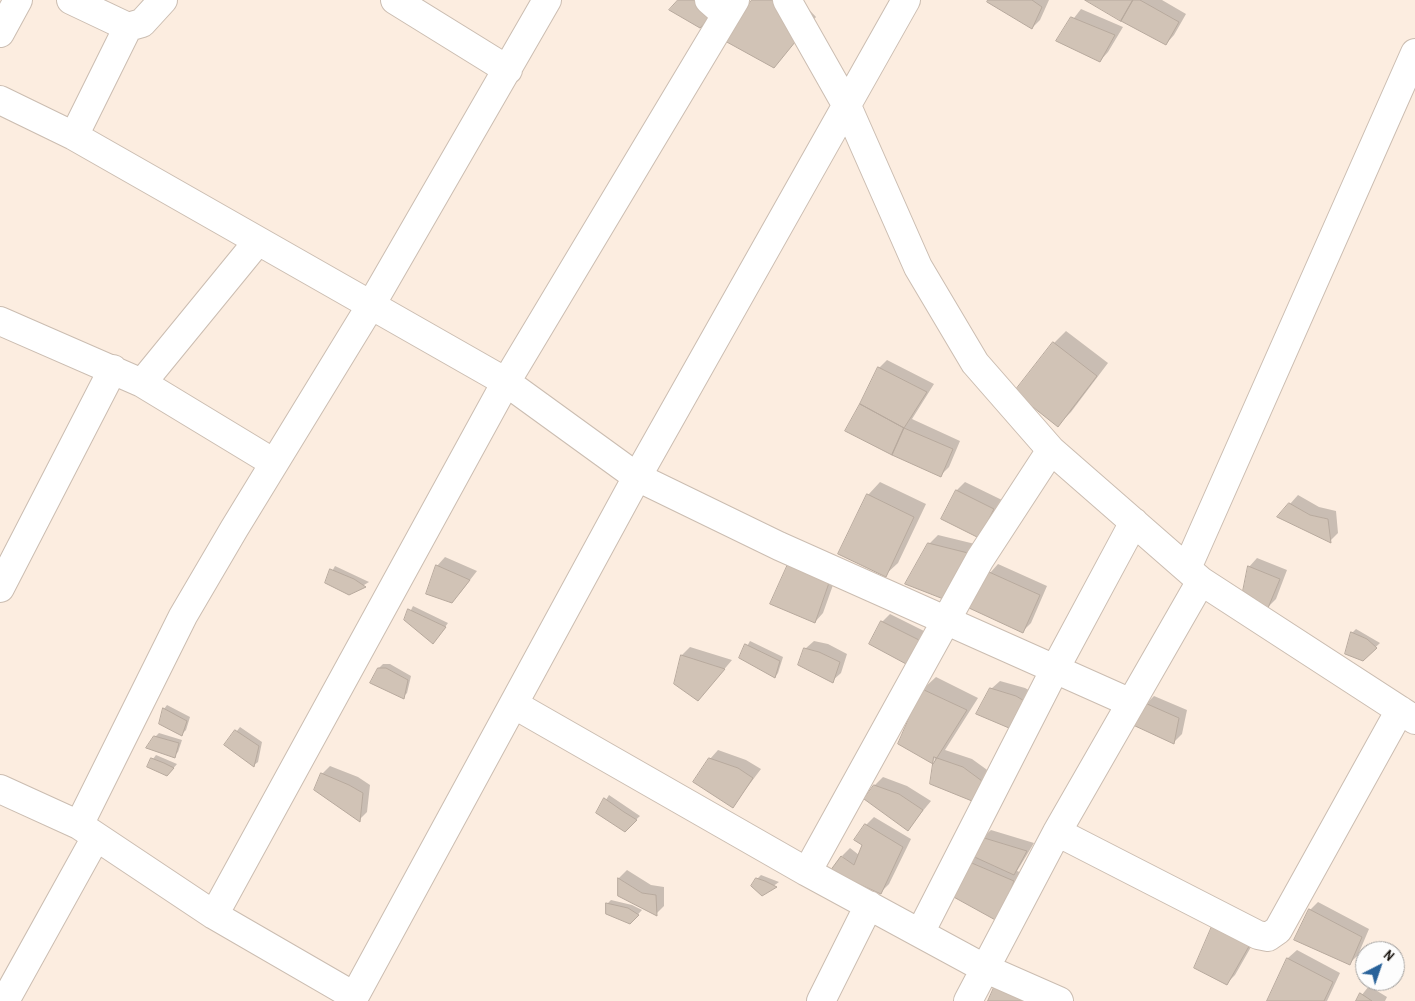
<!DOCTYPE html>
<html>
<head>
<meta charset="utf-8">
<style>
  body { margin:0 }
  #map { position:relative; width:1415px; height:1001px; overflow:hidden; background:#fcede0; font-family:"Archivo Narrow",sans-serif }
  canvas { display:block }
  .north { position:absolute; left:1355px; top:941px; width:50px; height:50px; box-sizing:border-box; background:#fdfdfd; border:1px solid #a09e9c; border-radius:50%; rotate:41deg; font-size:14px; font-weight:700; line-height:20px; text-align:center; color:#15100b }
  .north::after { content:''; display:block; margin:auto; width:18px; height:22px; background:#28629a; clip-path:polygon(50% 0,100% 100%,50% 72%,0 100%) }
</style>
</head>
<body>
<div id="map">
<canvas width="1415" height="1001"></canvas>
<div class="north">N</div>
</div>
<script>
const context = document.querySelector('canvas').getContext('2d');
context.lineJoin = 'round';
function fillPath(path, color) {
  context.fillStyle = color;
  context.fill(path, 'evenodd');
}
function stroke(path, color, width, dash) {
  context.strokeStyle = color;
  context.lineWidth = width;
  context.lineCap = dash ? 'butt' : 'round';
  context.setLineDash(dash || []);
  context.stroke(path);
}
const shadow = new Path2D(`
  M753 0H800L816 17 774 66Z
  M990 0H1049L1040 20 1032 28Z
  M1087 0H1162L1186 14 1174 35 1166 44Z
  M1081 9 1123 27 1108 52 1100 61 1057 40Z
  M1066 331 1108 363 1071 412 1058 425 1054 343Z
  M887 360 934 384 912 419 960 441 949 467 941 475 847 430 879 368Z
  M880 482 926 504 898 563 885 575 868 495Z
  M965 482 1002 500 988 528 943 519 957 490Z
  M1298 495 1319 507 1336 511 1338 533 1330 541 1290 504Z
  M938 535 975 544 954 590 929 544Z
  M798 554 838 571 823 613 815 622Z
  M445 557 477 571 460 593 437 566Z
  M1257 558 1287 570 1276 599 1268 607 1249 567Z
  M998 564 1047 586 1031 623 1023 631 990 573Z
  M335 566 369 582 349 594 326 582Z
  M413 606 448 623 437 638 406 620Z
  M890 614 930 634 916 656 882 622Z
  M1356 629 1380 643 1363 659 1352 633Z
  M750 641 783 657 778 673 775 677 741 657Z
  M814 641 828 644 847 654 841 673 832 681 805 649Z
  M690 647 732 660 706 691 675 683 682 655Z
  M383 664H390L411 676 407 693 403 697 379 668Z
  M936 677 978 698 945 750 972 759 990 772 980 791 971 800 935 762 923 689Z
  M1000 681 1025 688 1034 693 1017 718 991 689Z
  M1154 696 1187 710 1182 734 1174 742 1146 704Z
  M167 705 190 717 186 730 182 734 164 709Z
  M240 727 262 742 258 762 254 765 226 745Z
  M159 733 182 740 178 752 174 756 155 737Z
  M718 750 746 760 761 769 733 806 710 759Z
  M156 755 177 764 171 771 153 759Z
  M330 766 358 777 370 785 367 812 359 820 322 774Z
  M883 777 907 786 931 801 908 829 875 785Z
  M609 795 640 816 624 831 598 813Z
  M874 817 911 839 889 884 881 892 842 856 850 848 859 855 864 844 866 825Z
  M991 830 1034 843 1017 871 1022 873 1007 913 951 894 982 838Z
  M627 870 651 885 664 887V906L656 914 619 895V878Z
  M761 875 779 882 762 894 757 879Z
  M611 900 632 905 642 910 630 923 607 904Z
  M1318 902 1369 929 1358 955 1350 963 1310 910Z
  M1259 933 1235 975 1226 984 1196 968Z
  M1297 950 1340 973 1327 1001H1268L1288 958Z
  M1369 986 1387 997 1385 1001H1357Z`);
const building = new Path2D(`
  M678 0H703L718 9 700 28 669 10Z
  M752 0H777L804 31 774 68 725 41Z
  M988 0H1032L1042 7 1032 29 987 2Z
  M1085 0H1133L1121 21Z
  M1133 0H1140L1179 22 1166 45 1121 21Z
  M1071 17 1115 35 1100 62 1056 41Z
  M1053 342 1097 376 1058 427 1014 392Z
  M878 367 927 392 904 428 860 404Z
  M860 404 904 428 892 455 845 431Z
  M904 428 953 449 941 477 892 455Z
  M956 490 994 509 979 538 941 519Z
  M867 494 914 517 886 577 838 554Z
  M1289 503 1310 515 1328 519 1331 543 1277 517Z
  M928 543 968 553 946 600 905 584Z
  M789 562 830 580 815 623 770 604Z
  M436 565 470 580 452 603 426 594Z
  M1248 566 1280 579 1268 608 1243 591Z
  M330 569 354 579 366 587 349 595 325 583Z
  M989 572 1040 595 1023 633 969 608Z
  M408 609 446 627 433 644 404 620Z
  M881 621 923 642 908 665 869 644Z
  M1351 632 1367 639 1377 648 1363 661 1345 654Z
  M745 644 780 661 775 678 739 658Z
  M804 648 819 652 840 662 833 683 798 665Z
  M681 655 725 669 698 701 674 684Z
  M378 668H386L408 680 404 699 370 683Z
  M990 688 1016 696 1026 702 1009 728 976 714Z
  M922 689 967 710 933 764 898 744Z
  M1145 703 1179 718 1174 744 1133 725Z
  M163 708 187 721 182 736 159 724Z
  M235 730 259 746 254 767 224 745Z
  M154 736 179 743 175 758 146 748Z
  M934 757 963 767 982 781 972 801 930 784Z
  M151 758 164 763 174 768 167 776 147 767Z
  M709 758 738 768 753 778 733 808 693 782Z
  M321 773 349 785 363 793 360 822 314 790Z
  M874 785 899 794 923 810 908 831 864 799Z
  M604 798 624 812 637 820 625 832 596 813Z
  M865 824 903 847 881 894 830 871 841 856 854 865 862 845 854 840Z
  M981 837 1027 851 1014 875 968 854Z
  M967 861 1014 881 999 922 950 895Z
  M618 878 642 893 656 895 657 916 618 896Z
  M756 878 765 881 777 887 762 896 751 886Z
  M606 903 628 908 639 915 630 924 606 914Z
  M1309 909 1362 937 1350 965 1294 940Z
  M1213 924 1252 941 1227 985 1194 968Z
  M1287 958 1333 982 1324 1001H1267Z
  M1000 974 1045 1001H988Z
  M1360 993 1372 1001H1356Z`);
const street = new Path2D(`
  M71 0 128 27 142 23 163 0
  M395 0 508 70
  M709 0 726 15
  M787 0 847 106 918 267 975 363 1051 450 1201 581 1415 720
  M0 33 18 0
  M0 100 74 136 128 27
  M74 136 506 382 637 477 779 546 1131 703
  M0 321 142 383 274 463
  M142 383 258 241
  M1187 568 1415 53
  M0 588 113 369
  M515 705 807 872 984 968 1059 1001
  M0 789 79 825 214 915 354 996
  M79 825 183 616 234 529 371 305 547 0
  M1057 832 1258 935 1268 937 1278 930 1400 710
  M807 872 980 559 1051 450
  M214 915 506 382 735 0
  M920 933 1055 669 1134 522
  M5 1001 96 837
  M352 1001 637 477 906 0
  M821 1001 869 905
  M968 1001 1057 832 1201 581`);
fillPath(shadow, '#0003');
fillPath(building, '#d1c3b6');
stroke(building, '#b7a99d', 1);
stroke(street, '#cbbdb1', 30);
stroke(street, '#fff', 28);
</script>
</body>
</html>
